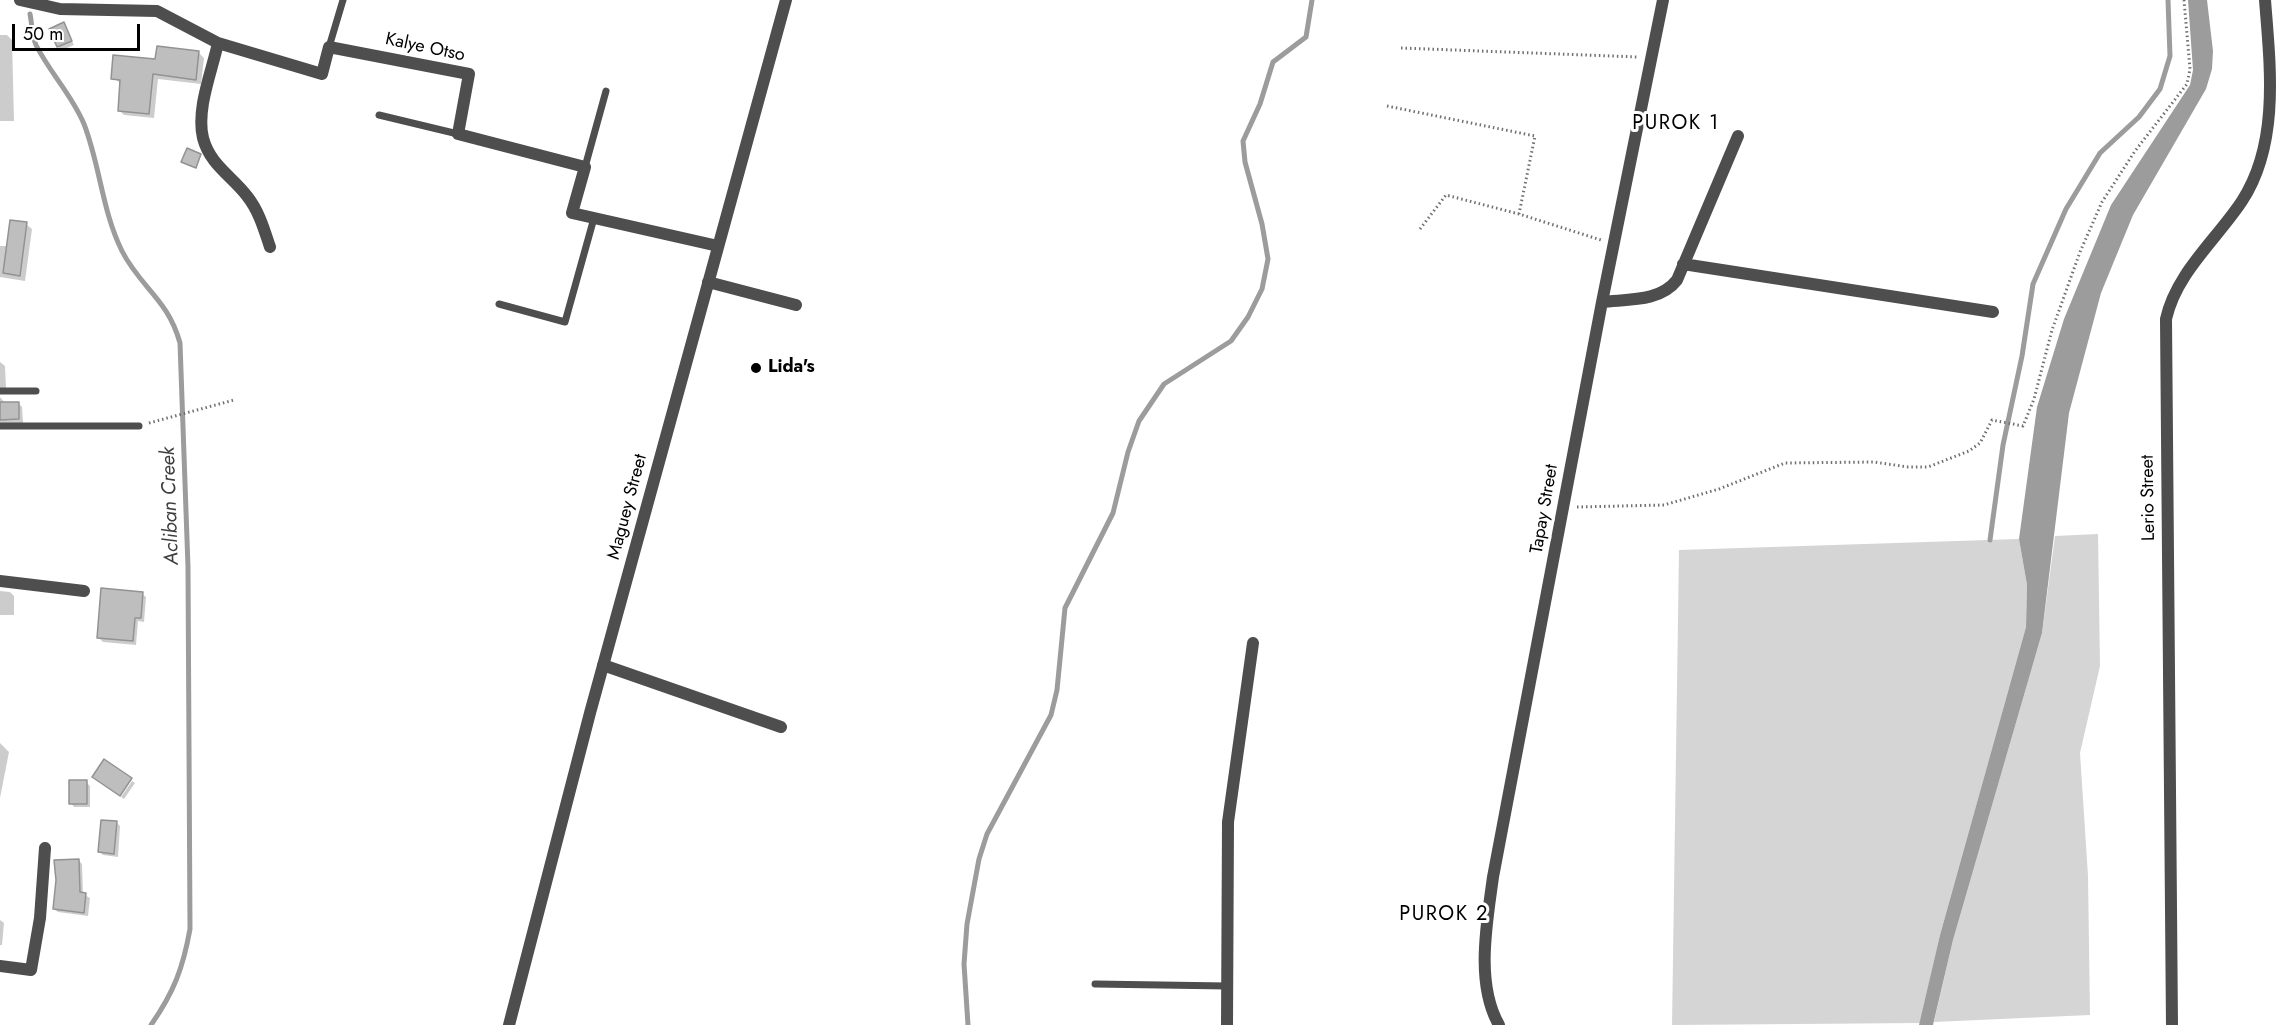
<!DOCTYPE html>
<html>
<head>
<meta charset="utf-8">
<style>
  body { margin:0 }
  #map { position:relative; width:2294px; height:1025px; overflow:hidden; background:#fff; font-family:Jost,sans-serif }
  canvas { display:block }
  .scale { position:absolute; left:12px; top:24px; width:128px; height:27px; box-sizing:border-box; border:3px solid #000; border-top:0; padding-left:8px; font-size:18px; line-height:21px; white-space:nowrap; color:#000; -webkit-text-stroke:4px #fff; paint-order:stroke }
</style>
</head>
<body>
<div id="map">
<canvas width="2294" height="1025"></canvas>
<div class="scale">50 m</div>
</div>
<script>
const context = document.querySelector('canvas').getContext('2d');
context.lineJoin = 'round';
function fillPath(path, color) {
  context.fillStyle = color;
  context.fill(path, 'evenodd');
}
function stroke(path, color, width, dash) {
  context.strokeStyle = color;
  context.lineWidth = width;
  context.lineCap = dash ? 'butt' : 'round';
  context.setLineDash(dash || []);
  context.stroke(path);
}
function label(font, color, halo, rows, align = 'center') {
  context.font = font + ' Jost,sans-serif';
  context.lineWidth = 6;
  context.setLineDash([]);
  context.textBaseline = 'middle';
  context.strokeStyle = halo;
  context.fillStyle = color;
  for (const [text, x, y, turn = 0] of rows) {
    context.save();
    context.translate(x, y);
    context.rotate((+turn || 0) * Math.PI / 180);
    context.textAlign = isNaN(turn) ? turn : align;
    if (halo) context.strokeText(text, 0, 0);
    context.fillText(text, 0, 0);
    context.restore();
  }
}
const green = new Path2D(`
  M2098 534 2100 666 2080 753 2088 876 2090 1015 1934 1022 1953 940 2042 633 2055 536Z
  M2019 539 2027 585 2026 627 1940 935 1920 1023 1672 1025 1679 550Z`);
const water = new Path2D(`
  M2188 0H2207L2213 51 2212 69 2206 89 2133 215 2101 293 2069 413 2042 633 1953 940 1933 1025H1919L1940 935 2026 627 2027 585 2019 539 2037 407 2064 319 2111 205 2190 85 2193 70Z`);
const shadow = new Path2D(`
  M63 24 74 45 62 50 58 47Z
  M0 35H7L12 40 14 121H0Z
  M199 53 204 58 201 84 158 79 154 118 124 115 119 110 122 84 113 78 157 60Z
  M26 224 32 229 25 281 0 277V246H8Z
  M0 362 5 366 6 389 0 391Z
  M0 397 6 404 18 403 22 407 23 423H0Z
  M0 591 10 592 14 596V615H0Z
  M142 594 146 597 144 622 138 621 136 645 103 642 99 638Z
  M0 743 9 752 0 798Z
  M132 781 135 783 124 799 121 797Z
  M86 782 90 786V807H74L71 803Z
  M116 822 120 826 118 857 103 855 100 852Z
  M78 860 82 864 83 894 90 898 88 916 58 912 54 909Z
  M0 920 4 923 2 945H0Z`);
const stream = new Path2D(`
  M30 14C32 24 32 36 36 45 50 73 72 95 84 124 100 165 102 211 122 251 140 287 168 299 180 343L188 567 190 929C183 968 174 992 151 1025
  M1990 540 2003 445 2022 356 2033 284 2066 209 2100 153 2139 117 2160 89 2170 56 2168 0
  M968 1025 964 964 967 924 979 859 987 834 1051 715 1057 690 1065 608 1113 513 1128 452 1139 421 1164 384 1231 341 1248 317 1262 289 1268 259 1262 224 1245 162 1243 141 1260 104 1273 62 1306 37 1312 0`);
const building = new Path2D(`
  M64 22 72 41 57 47 49 29Z
  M157 46 199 51 196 80 153 74 149 114 118 111 120 80 111 79 113 55 155 59Z
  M187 148 201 154 196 168 181 162Z
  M10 220 27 222 20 276 3 273Z
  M0 402H19V419L0 420Z
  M101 588 143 592 141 618H135L133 641 97 638Z
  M104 759 132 778 120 796 92 777Z
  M69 780H87V804H69Z
  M101 820 117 821 114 854 98 852Z
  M79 859 80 892 86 893 84 913 53 909 56 880 54 860Z`);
const path = new Path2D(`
  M1401 48 1638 57
  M1387 106 1535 136 1519 214
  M1420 229 1446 195 1519 214 1601 240
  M149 423 234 400
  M1577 507 1664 505 1719 489 1785 463 1874 462 1908 467H1928L1969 451 1980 443 1992 420 2023 426 2034 399 2052 330 2080 252 2102 202 2135 151 2187 84 2190 69 2184 0`);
const service = new Path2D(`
  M329 47 343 0
  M379 115 458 134
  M585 167 606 91
  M499 304 565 322 594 218
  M0 391H36
  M0 426H139
  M1095 984 1227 986`);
const minor = new Path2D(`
  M20 0 60 9 157 11 218 43 322 74 329 47 469 74 458 134 585 167 572 213 718 246
  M218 43C212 71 196 109 203 138 210 165 232 176 247 196 259 211 264 229 270 247
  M1683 264 1993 312
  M708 282 796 305
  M1602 302C1628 299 1660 302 1677 280L1738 136
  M0 581 84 591
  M603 665 781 727
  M0 966 31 970 40 918 45 848
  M509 1025 590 713 786 0
  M1227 1025 1228 822 1253 643
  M1499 1025C1475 983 1487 922 1493 877L1602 302 1663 0
  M2172 1025 2166 319C2176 273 2217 239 2242 201 2280 143 2270 65 2265 0`);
const markers = [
  [756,368,6,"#000"]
];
const streetNames = [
  ["Kalye Otso",425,48,12],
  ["Lerio Street",2149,498,-91],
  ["Maguey Street",628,507,-75],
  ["Tapay Street",1545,509,-80]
];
const poiNames = [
  ["Lida's",768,368]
];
const neighbourhoodNames = [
  ["PUROK 1",1676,124],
  ["PUROK 2",1444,915]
];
const waterNames = [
  ["Acliban Creek",171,506,-92]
];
fillPath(green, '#d5d5d5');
fillPath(water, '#9c9c9c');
fillPath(shadow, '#0003');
stroke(stream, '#9c9c9c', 5);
fillPath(building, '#bebebe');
stroke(building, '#929292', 1.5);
stroke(path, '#707070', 3, [1.5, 3]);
stroke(service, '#4e4e4e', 7);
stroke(minor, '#4e4e4e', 12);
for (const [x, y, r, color] of markers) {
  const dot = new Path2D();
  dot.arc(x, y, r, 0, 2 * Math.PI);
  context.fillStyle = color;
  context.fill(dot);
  stroke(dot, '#fff', 2);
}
label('18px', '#000', '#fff', streetNames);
label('bold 18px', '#000', '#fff', poiNames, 'left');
context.letterSpacing = '1.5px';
label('20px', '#000', '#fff', neighbourhoodNames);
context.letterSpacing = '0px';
label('italic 20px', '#3d3d3d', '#fff', waterNames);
</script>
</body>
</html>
